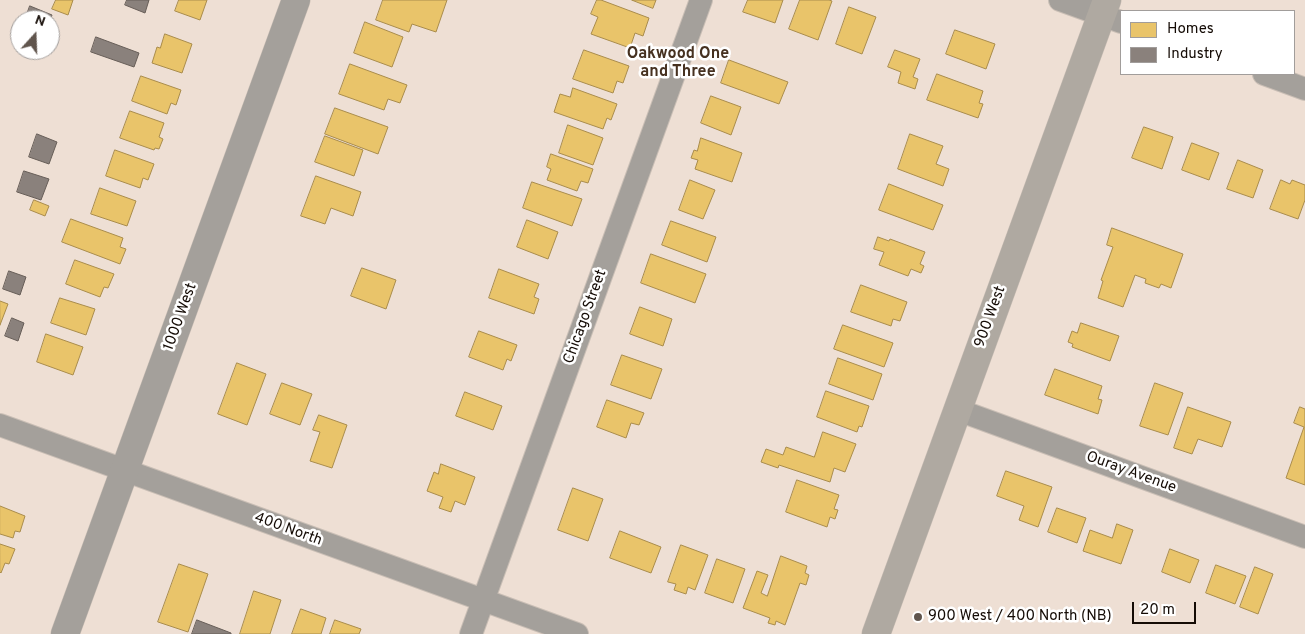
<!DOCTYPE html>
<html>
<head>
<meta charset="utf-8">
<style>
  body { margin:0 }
  #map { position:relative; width:1305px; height:634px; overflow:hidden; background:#eedfd4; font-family:Overpass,sans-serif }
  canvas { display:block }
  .legend { position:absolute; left:1120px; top:10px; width:175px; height:65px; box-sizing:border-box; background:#fff; border:1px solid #a19d9b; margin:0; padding:6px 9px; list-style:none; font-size:15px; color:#140b05 }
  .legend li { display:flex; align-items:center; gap:10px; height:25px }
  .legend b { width:25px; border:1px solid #a19d9b }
  .north { position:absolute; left:10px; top:10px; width:50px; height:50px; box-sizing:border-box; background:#fff; border:1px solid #a19d9b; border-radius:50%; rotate:20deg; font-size:14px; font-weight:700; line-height:20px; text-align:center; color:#140b05 }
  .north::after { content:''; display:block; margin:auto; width:18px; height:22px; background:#60554d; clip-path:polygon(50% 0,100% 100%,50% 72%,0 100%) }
  .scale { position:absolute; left:1132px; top:602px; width:64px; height:22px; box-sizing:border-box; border:2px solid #140b05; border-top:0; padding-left:6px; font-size:15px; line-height:18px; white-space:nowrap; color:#140b05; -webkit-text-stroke:4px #fff; paint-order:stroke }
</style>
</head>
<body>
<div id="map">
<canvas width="1305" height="634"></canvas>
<ul class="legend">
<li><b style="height:14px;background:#e9c46a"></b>Homes</li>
<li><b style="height:14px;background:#8a817c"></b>Industry</li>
</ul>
<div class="north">N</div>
<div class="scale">20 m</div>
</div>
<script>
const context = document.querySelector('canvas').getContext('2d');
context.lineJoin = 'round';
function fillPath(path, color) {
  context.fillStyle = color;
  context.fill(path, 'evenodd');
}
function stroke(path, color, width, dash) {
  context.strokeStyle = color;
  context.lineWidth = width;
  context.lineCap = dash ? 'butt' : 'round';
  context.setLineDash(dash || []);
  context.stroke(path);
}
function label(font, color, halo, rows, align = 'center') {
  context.font = font + ' Overpass,sans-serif';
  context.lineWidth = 5;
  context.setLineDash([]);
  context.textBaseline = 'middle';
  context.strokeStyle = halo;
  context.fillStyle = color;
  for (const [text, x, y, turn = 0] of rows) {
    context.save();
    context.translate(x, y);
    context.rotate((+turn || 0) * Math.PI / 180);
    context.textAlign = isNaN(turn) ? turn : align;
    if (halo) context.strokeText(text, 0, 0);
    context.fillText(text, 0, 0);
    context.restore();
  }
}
const homes = new Path2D(`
  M56 0H73L68 15 52 9Z
  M179 0H207L200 20 175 11Z
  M383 0H447L436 32 412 24 409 32 376 20Z
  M597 0H601L649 18 643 36 635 33 630 48 591 34 598 17 591 14Z
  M632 0H656L653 8Z
  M748 0H783L775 23 743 12Z
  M800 0H829L832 1 818 40 789 29Z
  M849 7 876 17 862 54 836 44Z
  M365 22 403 37 392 67 354 53Z
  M955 30 995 44 986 69 946 54Z
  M165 34 192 44 182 73 152 63 157 47 160 48Z
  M584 50 629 66 623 83 617 81 613 93 573 79Z
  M895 50 920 59 913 77 918 79 915 89 898 83 901 72 888 67Z
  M729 60 788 82 779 104 721 83Z
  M350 64 407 85 400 103 388 99 384 110 339 94Z
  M937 74 983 91 979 103 983 104 978 118 927 100Z
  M141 76 181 90 176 105 171 103 167 114 132 101Z
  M573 88 617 104 611 120 607 118 603 129 554 112 560 94 570 97Z
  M711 96 741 107 731 135 701 123Z
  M335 108 388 127 378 154 325 134Z
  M130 111 164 123 159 137 163 139 159 149 155 148 154 150 120 138Z
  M568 125 603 138 593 165 559 153Z
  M1144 127 1173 137 1162 169 1132 158Z
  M910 134 943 146 936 164 949 169 943 186 898 169Z
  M325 136 363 150 354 176 315 162Z
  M701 138 742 153 732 182 695 169 698 160 691 158 694 150 697 151Z
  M1192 143 1219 153 1209 180 1182 170Z
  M115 150 154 164 148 180 143 178 140 188 106 176Z
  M551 154 593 169 588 183 581 181 577 191 547 180 551 169 547 167Z
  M1238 160 1263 170 1253 198 1227 189Z
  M316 176 361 192 353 216 331 208 325 224 301 216Z
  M690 180 715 190 703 219 679 210Z
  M1281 180 1290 184 1292 180 1305 185V200L1298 219 1270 209Z
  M532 182 582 199 572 226 523 208Z
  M889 184 943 205 933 230 879 210Z
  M100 188 136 201 127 226 91 214Z
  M34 200 49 206 45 216 30 210Z
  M71 219 123 238 120 247 126 249 120 264 62 242Z
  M527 220 558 232 548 259 517 247Z
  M671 221 716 237 707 262 662 245Z
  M1112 228 1183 254 1171 288 1161 284 1159 288 1145 283 1146 279 1135 275 1123 307 1098 298 1103 281 1101 280 1113 247 1107 245Z
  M878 237 889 241 890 239 925 252 920 264 924 266 921 273 911 269 908 276 879 265 884 252 874 249Z
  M651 254 706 274 695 303 641 283Z
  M75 260 114 274 108 288 104 287 100 297 66 284Z
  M362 268 396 280 386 309 351 296Z
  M499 269 539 284 534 297 539 299 534 314 489 298Z
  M861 285 907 302 900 321 893 319 891 326 851 312Z
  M60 298 95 309 86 335 51 323Z
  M0 301 8 304 0 325Z
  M640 307 672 319 663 346 630 334Z
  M1081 323 1119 336 1110 361 1072 347 1073 344 1068 342 1072 331 1077 333Z
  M843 325 893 343 884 367 834 349Z
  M479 331 517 345 511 361 507 359 503 370 469 357Z
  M46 334 83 347 73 375 37 362Z
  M622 355 662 369 651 399 611 385Z
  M838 358 882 374 873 400 829 384Z
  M237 363 266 374 247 425 218 414Z
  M1055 369 1102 386 1098 399 1102 400 1098 414 1045 395Z
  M282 383 312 394 300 425 270 414Z
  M1155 383 1183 393 1168 435 1140 426Z
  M826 391 869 406 862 427 859 426 857 432 817 417Z
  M465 392 502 406 493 430 456 416Z
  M607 400 644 413 639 425 631 423 626 438 597 427Z
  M1188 407 1231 422 1222 447 1198 439 1192 454 1174 448Z
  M1300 407 1305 409V485L1286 478 1304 427 1294 423Z
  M319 415 347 425 332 468 310 461 320 432 313 430Z
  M823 432 856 444 845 472 834 468 830 482 779 465 778 468 761 462 766 449 783 455 786 447 814 457Z
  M441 464 475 477 465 505 455 501 451 512 439 508 443 497 427 491 434 472 438 474Z
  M1006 471 1052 487 1038 527 1019 520 1024 506 997 496Z
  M797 480 839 495 834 509 838 510 835 519 830 517 827 527 786 512Z
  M573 488 603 499 588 541 558 530Z
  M0 506 25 516 20 532 15 531 13 538 0 534Z
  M1057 508 1086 518 1077 543 1048 532Z
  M1117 524 1133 530 1121 564 1083 551 1090 530 1112 538Z
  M620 531 661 547 651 573 610 558Z
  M0 544 15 549 9 564 5 563 1 573 0 572Z
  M681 545 708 555 695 590 688 587 686 594 674 590 676 584 668 582Z
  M1170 549 1199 560 1190 583 1162 572Z
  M781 556 807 566 805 573 809 575 806 585 800 583 785 625 776 621 775 625 768 623 770 618 743 608 757 571 768 575 761 593 767 596Z
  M717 559 745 569 733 603 705 593Z
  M179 564 208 574 188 632 158 622Z
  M1216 565 1246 576 1235 604 1206 593Z
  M1255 567 1273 574 1258 614 1240 607Z
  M254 591 281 600 270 634H240Z
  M301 609 326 618 321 634H292Z
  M335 620 361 629 359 634H330Z`);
const industry = new Path2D(`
  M127 0H149L145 13 125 5Z
  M30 6 52 15 50 21V20H25Z
  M96 37 139 53 134 67 91 52Z
  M37 134 57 142 49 164 29 157Z
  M24 171 49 179 41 200 17 192Z
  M9 271 26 277 20 295 3 289Z
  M12 318 24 323 18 341 5 336Z
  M197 620 231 633V634H192Z`);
const minor = new Path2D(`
  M1060 0 1121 22
  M1264 74 1305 89
  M958 410 1305 537
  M0 425 577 634
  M471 634 701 0`);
const tertiary = new Path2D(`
  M65 634 296 0`);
const secondary = new Path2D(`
  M876 634 1107 0`);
const markers = [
  [918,617,5,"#60554d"]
];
const streetNames = [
  ["1000 West",181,317,-70],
  ["Chicago Street",586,317,-70],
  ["900 West",991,317,-70],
  ["Ouray Avenue",1131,473,20],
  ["400 North",288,530,20]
];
const poiNames = [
  ["900 West / 400 North (NB)",928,617]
];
const neighbourhoodNames = [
  ["Oakwood One",678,55],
  ["and Three",678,73]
];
fillPath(homes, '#e9c46a');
stroke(homes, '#a98c4c', 1);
fillPath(industry, '#8a817c');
stroke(industry, '#675e58', 1);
stroke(minor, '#c9beb5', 24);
stroke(tertiary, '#c9beb5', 29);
stroke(secondary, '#c9beb5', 29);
stroke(minor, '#a4a09b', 22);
stroke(tertiary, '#a4a09b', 28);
stroke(secondary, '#afa9a1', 28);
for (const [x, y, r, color] of markers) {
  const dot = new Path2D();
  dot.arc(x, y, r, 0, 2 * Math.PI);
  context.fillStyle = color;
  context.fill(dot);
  stroke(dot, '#fff', 2);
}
label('15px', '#140b05', '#fff', streetNames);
label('15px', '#140b05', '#fff', poiNames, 'left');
label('bold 16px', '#463120', '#fff', neighbourhoodNames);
</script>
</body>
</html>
